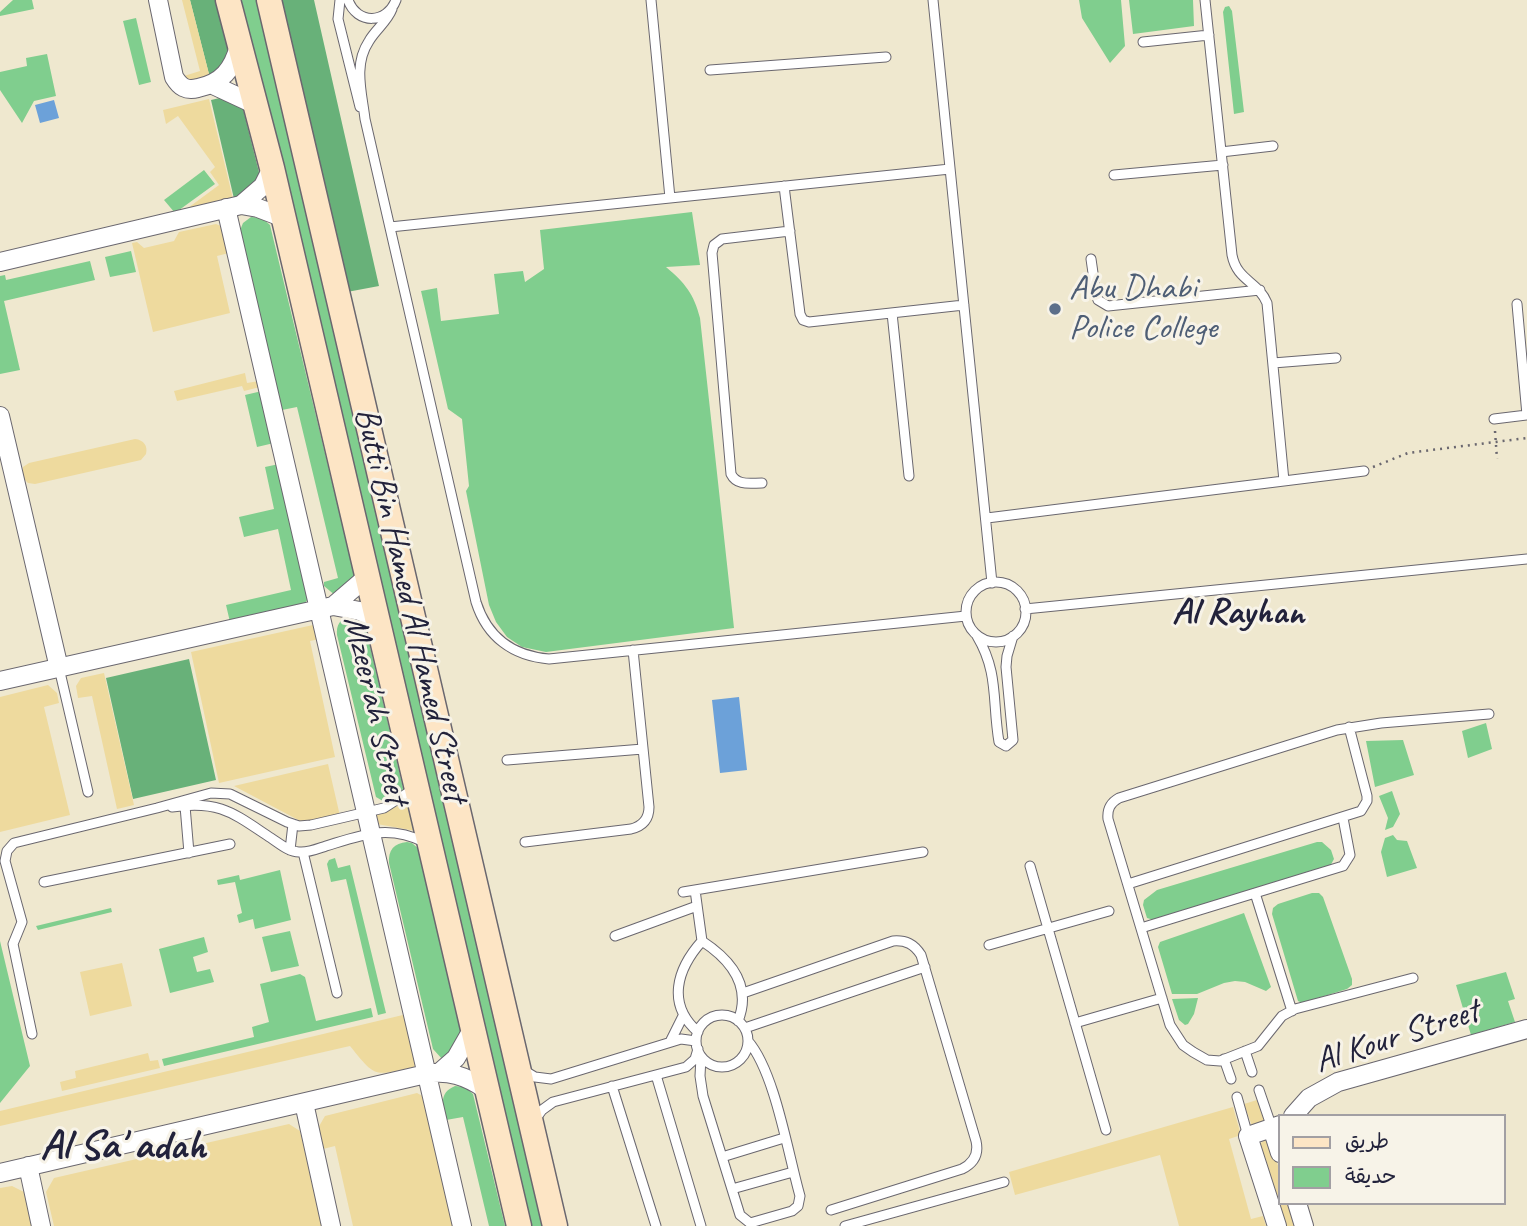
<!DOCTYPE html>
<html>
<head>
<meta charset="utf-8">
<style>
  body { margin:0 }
  #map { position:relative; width:1527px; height:1226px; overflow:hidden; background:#efe8cf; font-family:Caveat,"Playpen Sans Arabic",sans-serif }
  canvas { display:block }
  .legend { position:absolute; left:1278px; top:1114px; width:228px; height:91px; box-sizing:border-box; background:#f7f3e8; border:2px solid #a29fa3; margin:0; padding:9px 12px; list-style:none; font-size:21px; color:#22223b }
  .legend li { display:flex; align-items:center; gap:14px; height:35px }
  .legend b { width:35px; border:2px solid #a29fa3 }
</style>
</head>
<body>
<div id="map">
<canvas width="1527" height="1226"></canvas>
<ul class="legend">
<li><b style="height:9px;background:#fde5c5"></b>طريق</li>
<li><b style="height:19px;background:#80ce8e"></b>حديقة</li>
</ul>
</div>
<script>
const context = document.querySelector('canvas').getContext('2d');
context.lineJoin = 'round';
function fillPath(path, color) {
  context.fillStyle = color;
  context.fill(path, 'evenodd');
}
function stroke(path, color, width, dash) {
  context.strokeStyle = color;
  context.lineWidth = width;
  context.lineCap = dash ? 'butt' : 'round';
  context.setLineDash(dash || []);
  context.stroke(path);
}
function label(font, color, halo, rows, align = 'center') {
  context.font = font + ' Caveat,sans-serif';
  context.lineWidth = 6;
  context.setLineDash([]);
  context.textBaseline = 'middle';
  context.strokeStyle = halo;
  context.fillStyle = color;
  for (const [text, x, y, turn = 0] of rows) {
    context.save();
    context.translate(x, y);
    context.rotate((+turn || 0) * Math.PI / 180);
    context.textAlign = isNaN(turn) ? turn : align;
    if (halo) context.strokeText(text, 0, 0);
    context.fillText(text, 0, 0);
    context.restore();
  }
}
const green = new Path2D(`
  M13 0H32L34 9 0 16V12Z
  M241 0H256L544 1226H529Z
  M1079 0H1121L1125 46 1110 63 1082 18Z
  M1129 0H1193L1194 26 1133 34Z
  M1229 6 1232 11 1244 112 1234 114 1223 12 1225 7Z
  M136 18 151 82 139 85 123 21Z
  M47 54 56 96 34 101 22 123 0 90V72L27 66 26 58Z
  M204 170 215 184 175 213 164 200Z
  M692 212 700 265 666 267C685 283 694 294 700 318L734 628 546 652 522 647 507 637 496 622 489 605 466 491 469 486 462 419 448 409 421 291 437 288 441 321 499 314 494 274 523 271 525 282 544 269 540 230Z
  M251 217 262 218 270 225 355 578 336 596 324 586V582L338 578 297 407 282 410 239 233 243 223Z
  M131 251 136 272 110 277 105 257Z
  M90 261 95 280 4 301 20 370 0 374V276L5 275 6 280Z
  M262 391 274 443 257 447 245 395Z
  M279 464 310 597 303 605 230 622 226 605 291 590 278 529 244 537 239 517 274 509 265 467Z
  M349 616 363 621 365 625 403 788 402 793 388 804 376 797 337 635C336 625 340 619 349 616Z
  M1486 723 1492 749 1468 758 1462 731Z
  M1403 740 1414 775 1375 787 1366 741Z
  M1392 791 1400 814 1393 827 1385 830 1388 818 1379 796Z
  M1393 835 1397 840 1407 841 1417 868 1387 877 1381 852 1385 838Z
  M407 842 412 843 420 850 464 1043 443 1060 433 1049 389 863C388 850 394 843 407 842Z
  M1317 842H1322L1331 850 1334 859 1329 868 1157 921 1147 918 1143 905 1144 900 1157 890Z
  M335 858 338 868 350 865 386 1013 378 1015 346 879 331 882 327 864 329 860Z
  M280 870 291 920 255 929 253 919 239 923 237 915 242 913 235 882 218 885 217 880 239 875 240 880Z
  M1312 893H1319L1323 897 1352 979V985L1347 989 1302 1003 1298 1001 1272 914 1273 908 1278 904Z
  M111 908 112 912 38 930 36 926Z
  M1244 913 1271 987 1266 991 1245 982 1235 981 1224 983 1197 994H1172L1158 947 1160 942Z
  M290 931 299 966 271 972 262 937Z
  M204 937 208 952 193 957 197 972 210 969 214 982 170 993 159 949Z
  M0 941 30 1066 0 1103Z
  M1506 972 1515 999 1508 1001 1515 1022 1471 1035 1456 985Z
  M300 974 305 977 316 1021 371 1008 373 1017 164 1066 162 1059 254 1037 252 1027 269 1022 260 984Z
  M1198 998 1194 1014 1188 1024 1185 1025 1179 1020 1172 999Z
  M455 1086 465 1087 473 1094 505 1226H489L463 1117 446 1120C443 1106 438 1093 455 1086Z`);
const forest = new Path2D(`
  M190 0H217L229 51 225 67 210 78Z
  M280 0H314L379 286 347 292Z
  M224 97 243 109 263 188 235 203 211 100Z
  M189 659 216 780 133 799 106 678Z`);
const sand = new Path2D(`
  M182 0H190L210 78 193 85 184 76 200 71Z
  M209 99 234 203 177 216 219 185 210 172 215 167 178 116 166 124 163 110Z
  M216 224 223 227 229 253 217 256 230 313 153 332 132 243 137 242 144 248 174 241 179 232Z
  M245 373 247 383 259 381 260 387 244 391 242 386 177 401 174 391Z
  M135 439C144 440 148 446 146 454L141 460 35 484 28 483 23 478V467L29 463Z
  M313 625 318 628 320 639 310 641 335 757 219 783 191 652Z
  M104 673 134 805 117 809 92 696 78 698 76 686 81 678Z
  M48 685 57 693 59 703 44 707 70 815 0 832V697Z
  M328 764 340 816 306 824 234 786Z
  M409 801 416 831 377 824 375 816Z
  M122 963 132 1006 90 1016 80 972Z
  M407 1014 418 1058 414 1067C373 1076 376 1078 350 1046L0 1126V1111Z
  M148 1053 150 1061 158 1060 160 1068 62 1091 60 1082 76 1078 75 1071Z
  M417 1093 426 1098 456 1226H353L335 1146 323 1149 318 1128 325 1116Z
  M1257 1100 1264 1120 1263 1125 1252 1126 1244 1104Z
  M1233 1107 1241 1135 1229 1139 1251 1219 1263 1216 1266 1226H1179L1160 1155 1015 1195 1009 1172Z
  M289 1124 300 1131 322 1226H54L46 1192 54 1178Z
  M1264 1140 1271 1144 1280 1172V1203H1291L1298 1226H1284L1258 1146Z
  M12 1186 26 1193 33 1226H0V1188Z`);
const water = new Path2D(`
  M54 100 59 118 40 123 35 105Z
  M739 697 747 770 720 773 712 700Z`);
const path = new Path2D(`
  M1495 431 1497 459
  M1373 467 1408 453 1527 438`);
const lane = new Path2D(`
  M340 0 338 19 360 107
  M348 0C357 25 387 24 396 0
  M651 0 670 198
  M933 0 992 583
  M1205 0 1232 255C1237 281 1258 281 1267 303L1284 481
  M392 9C387 22 376 29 369 41 353 65 362 93 365 119L476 602C487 637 513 656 549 659L966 616
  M1143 42 1209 35
  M710 70 886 57
  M1221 152 1273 146
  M1114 175 1223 165
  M784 186 800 314 803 320 809 322 964 305
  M390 227 950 169
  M1091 259 1096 294 1098 300 1108 306 1260 290
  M1517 304 1527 415
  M892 313 909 476
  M1273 363 1336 358
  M1494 419 1527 415
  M762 483C750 483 737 486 731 474L712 253 714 245 722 239 790 231
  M987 518 1364 471
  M966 612a30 30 0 1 1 60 0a30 30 0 1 1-60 0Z
  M1025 609 1527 559
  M977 636C999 673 992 701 999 742L1006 746 1013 740 1006 667 1007 656 1013 636
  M59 668 88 792
  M507 760 643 749
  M185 806 189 853
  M172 807C220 800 233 813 271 838 280 844 289 852 299 852 308 853 317 849 326 846 362 835 388 824 424 842
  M525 842 631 829C643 826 649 819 649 807L633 650
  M290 850 293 824
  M303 852 337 993
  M1030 866 1106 1130
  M44 882 230 844
  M1128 884 1361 811 1367 801V796L1349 727
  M695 890 702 941C677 969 666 1004 698 1032
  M683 892 923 852
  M1255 893 1292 1011
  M1141 928 1343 866 1350 855 1343 818
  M615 936 697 906
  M702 941C731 960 752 986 738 1021
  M989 945 1109 911
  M1413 978 1295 1009 1282 1016 1258 1046 1220 1061 1207 1060 1193 1052 1183 1045 1170 1025 1108 819C1107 809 1110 803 1119 798L1337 730 1381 723 1489 714
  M743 993 893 941C906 940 914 944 921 955L976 1141C979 1154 974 1163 962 1169L831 1210
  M696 1041a26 26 0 1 1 52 0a26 26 0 1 1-52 0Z
  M1075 1023 1162 998
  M745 1028 925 967
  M32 1034 13 944 22 922 5 861 7 851 14 843 157 808 211 793 230 794 287 822 299 826 311 825 384 808 415 788
  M670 1042 683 1016
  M1245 1051 1252 1072
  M701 1057 700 1076 703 1096 740 1215 750 1223 792 1211 798 1206 800 1196C788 1154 775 1072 748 1041
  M1224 1059 1231 1079
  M525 1071 535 1077 551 1079 681 1039 696 1041
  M656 1075 701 1226
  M612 1086 656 1226
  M1259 1090 1272 1128
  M1237 1097 1248 1136
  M534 1121 542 1110 553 1102 686 1067 695 1059 698 1049
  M722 1157 784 1138
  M732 1189 793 1172
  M845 1226 1004 1182`);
const street = new Path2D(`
  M158 0 174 77C180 87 186 91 198 88 222 83 233 69 239 46
  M213 85 256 105
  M241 205 263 186 272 168
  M226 208 462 1226
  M0 262 241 205 258 208 284 218
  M0 416 59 668
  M333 606 368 576
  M0 681 333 606 360 611 377 619
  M440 1072 456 1058 472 1030
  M304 1103 331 1226
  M1293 1116 1309 1098 1338 1082 1527 1029
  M1272 1128 1280 1153
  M28 1166 41 1226
  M0 1173 426 1074C448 1070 466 1076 485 1089
  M1297 1203 1304 1226
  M1277 1226 1248 1136 1280 1125`);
const secondary = new Path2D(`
  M228 0 272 168 519 1226
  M269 0 555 1226`);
const markers = [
  [1055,309,7,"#5c6f8a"]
];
const serviceNames = [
  ["Abu Dhabi",1069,289],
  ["Police College",1069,329]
];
const streetNames = [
  ["Butti Bin Hamed Al Hamed Street",410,605,77],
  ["Mzeer'ah Street",375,710,77],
  ["Al Kour Street",1397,1037,-18]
];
const neighbourhoodNames = [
  ["Al Rayhan",1238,613]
];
const districtNames = [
  ["Al Sa' adah",123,1147]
];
fillPath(green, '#80ce8e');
fillPath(forest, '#68b179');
fillPath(sand, '#eeda9e');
fillPath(water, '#6ca1d9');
stroke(lane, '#6a676f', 11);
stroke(street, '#6a676f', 20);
stroke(secondary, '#6a676f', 27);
stroke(path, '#6a676f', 2.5, [2, 5]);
stroke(lane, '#fff', 9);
stroke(street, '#fff', 18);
stroke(secondary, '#fde5c5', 24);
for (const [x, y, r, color] of markers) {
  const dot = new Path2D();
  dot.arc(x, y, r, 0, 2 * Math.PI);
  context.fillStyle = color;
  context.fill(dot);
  stroke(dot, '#f7f3e8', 2.5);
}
label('35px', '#4e5e75', '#f7f3e8', serviceNames, 'left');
label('35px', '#22223b', '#f7f3e8', streetNames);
label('bold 37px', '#22223b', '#f7f3e8', neighbourhoodNames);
label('bold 42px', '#22223b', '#f7f3e8', districtNames);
</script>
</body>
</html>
